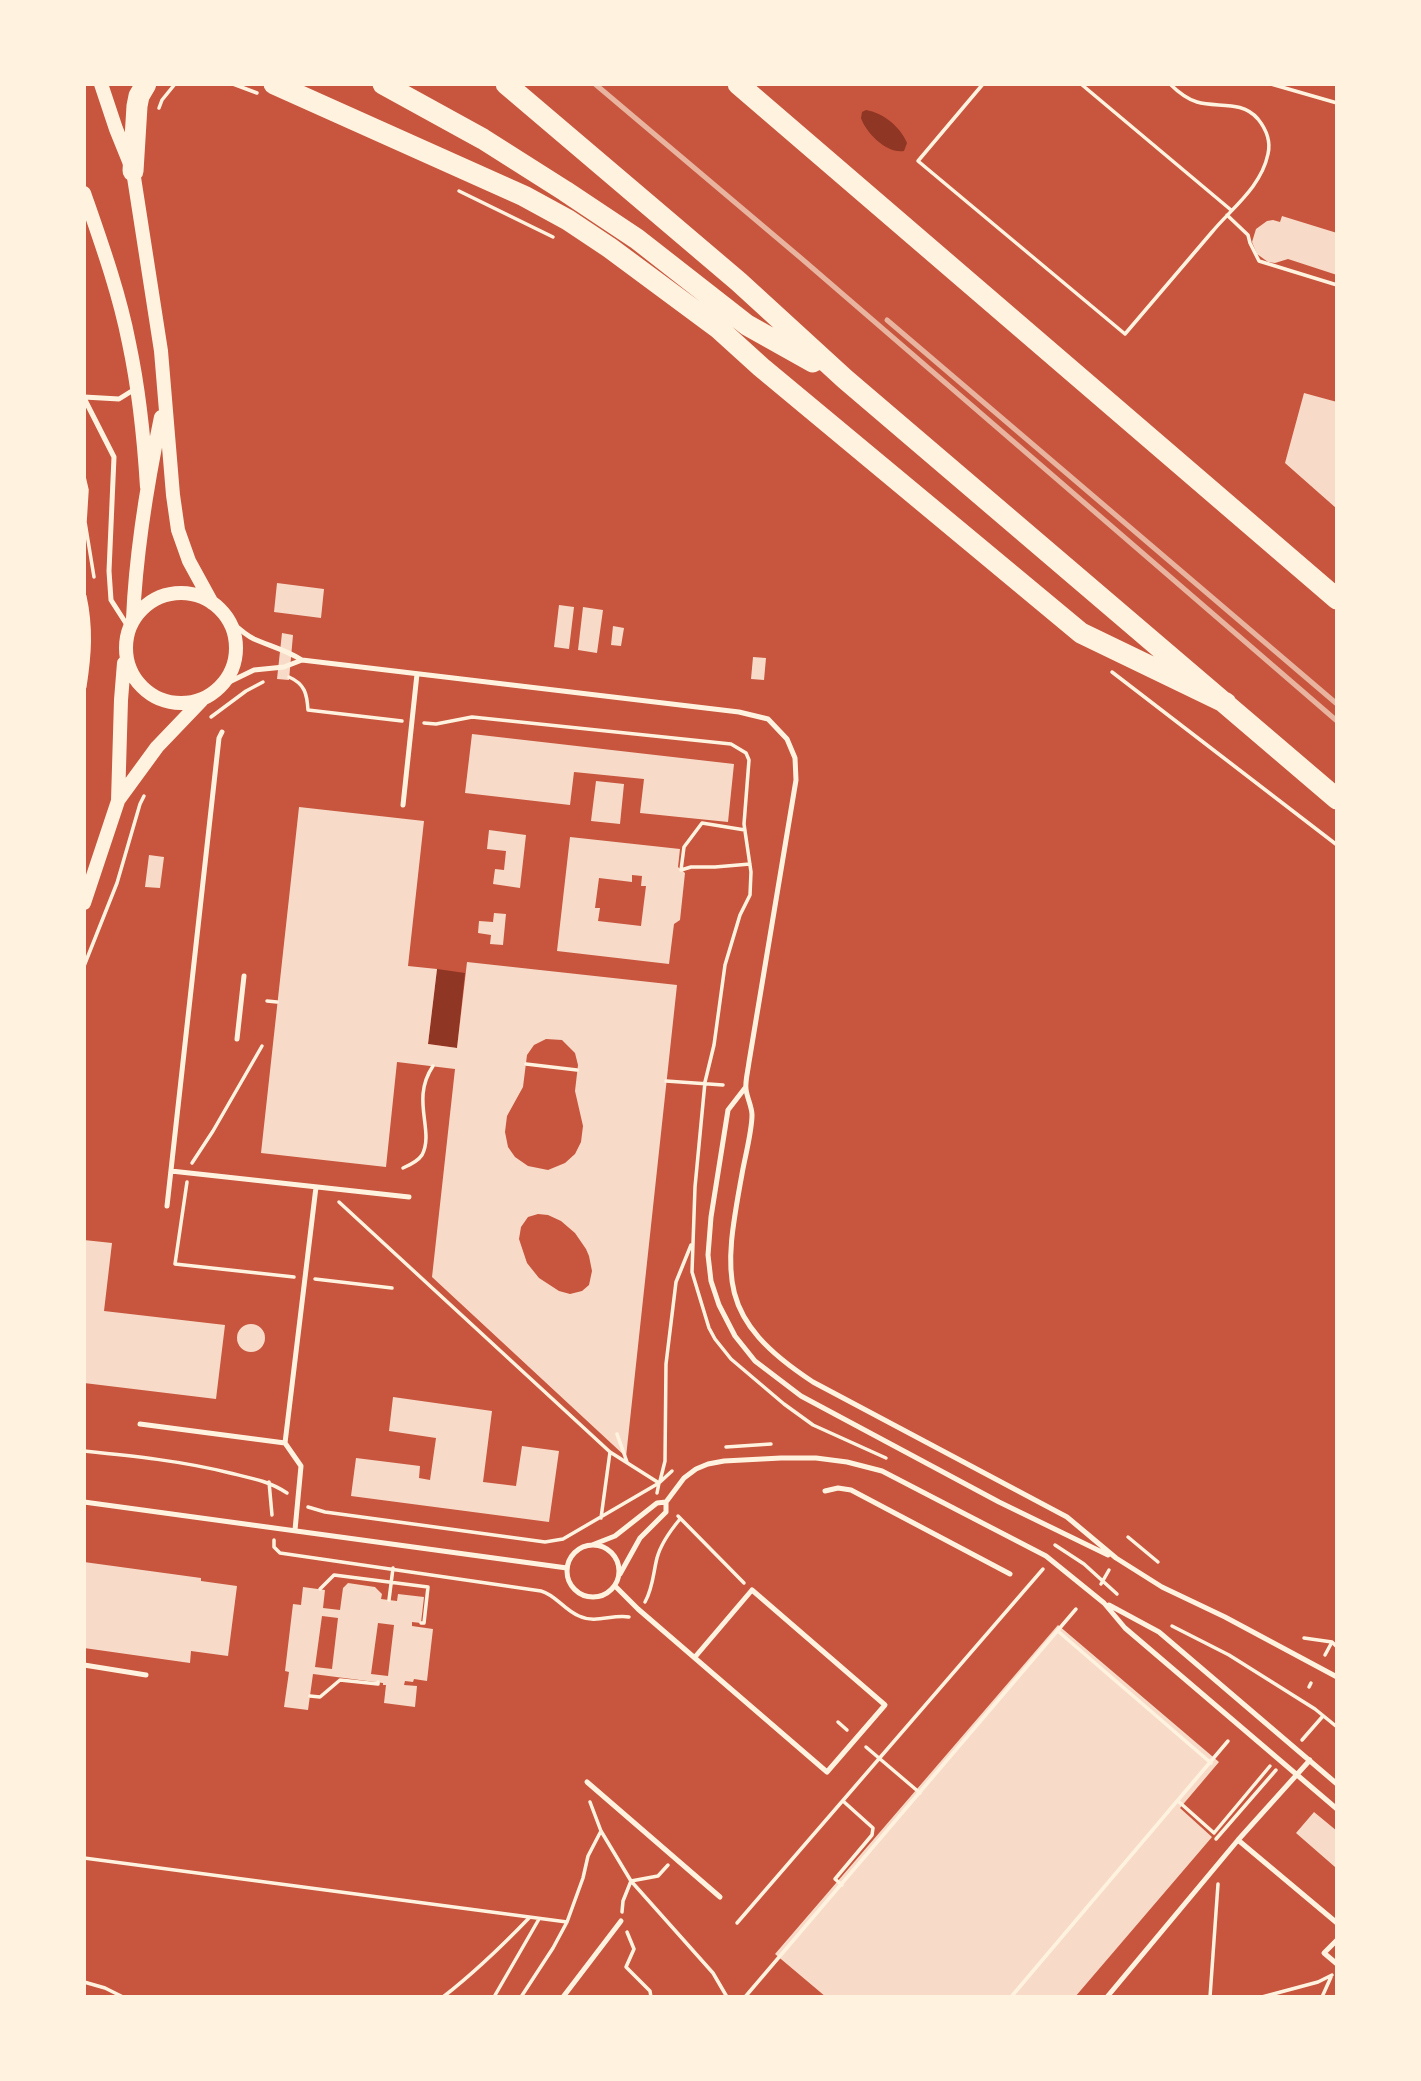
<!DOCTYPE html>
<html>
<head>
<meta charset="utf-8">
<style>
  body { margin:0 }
  #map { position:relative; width:1421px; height:2081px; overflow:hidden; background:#c8553d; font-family:Quicksand,sans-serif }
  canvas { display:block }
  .frame { position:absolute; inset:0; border:86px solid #fff3e0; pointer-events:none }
</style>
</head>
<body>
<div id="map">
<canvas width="1421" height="2081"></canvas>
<div class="frame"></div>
</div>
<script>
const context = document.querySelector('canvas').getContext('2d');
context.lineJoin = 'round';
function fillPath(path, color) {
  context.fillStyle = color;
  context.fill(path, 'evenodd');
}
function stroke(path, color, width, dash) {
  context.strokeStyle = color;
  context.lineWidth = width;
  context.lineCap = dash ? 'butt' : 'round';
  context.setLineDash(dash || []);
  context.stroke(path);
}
const water = new Path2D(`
  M866 110C883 113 900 126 907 143L904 151C887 154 866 133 861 118L862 112Z
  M437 969 465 973 457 1048 428 1044Z`);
const building = new Path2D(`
  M1282 216 1337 233V275L1288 259 1275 263 1268 262 1257 254 1252 242 1256 229 1267 221 1273 220 1280 222Z
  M1304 393 1337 402 1336 508 1285 463Z
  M277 583 324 589 321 618 274 612Z
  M559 605 574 607 569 649 554 647Z
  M583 607 603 610 597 653 578 650Z
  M613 626 624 628 621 646 611 645Z
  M282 633 293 635 289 680 277 679Z
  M753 657 766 658 764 680 751 679Z
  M472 734 734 764 728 822 640 813 644 779 574 772 570 805 465 793Z
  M596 781 624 784 620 824 591 821Z
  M299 807 424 821 408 966 437 969 428 1044 457 1048 467 962 677 985 626 1457 432 1277 455 1069 397 1062 386 1167 261 1153ZM546 1039 562 1040 575 1053 578 1065 575 1091 583 1126 581 1142 575 1154 565 1163 548 1170 528 1166 515 1157 508 1147 505 1132 507 1116 523 1087 527 1055 534 1045ZM538 1214 548 1215 561 1221 575 1233 586 1249 589 1256 592 1271 589 1285 582 1291 570 1294 559 1291 539 1278 527 1263 519 1239 521 1227 528 1217Z
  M489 830 526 835 520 888 493 884 495 869 504 870 506 851 487 849Z
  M570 837 680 849 678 867 685 873 680 920 674 924 669 964 557 951ZM632 875 642 876 641 886H646L641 926 598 921 600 908H595L599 878 632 882Z
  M149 855 164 857 160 888 145 887Z
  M494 913 506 914 503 945 490 944 491 935 478 933 479 921 493 922Z
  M84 1240 112 1243 104 1311 225 1325 216 1399 84 1383Z
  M237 1338a14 14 0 1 1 28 0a14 14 0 1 1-28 0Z
  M393 1397 492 1411 483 1482 516 1486 522 1446 559 1451 549 1522 351 1496 356 1458 420 1466 419 1478 430 1480 436 1438 389 1431Z
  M84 1562 201 1578V1581L237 1586 228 1656 191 1651 190 1663 84 1648Z
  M348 1583 375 1587 382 1594 381 1599 397 1601 398 1594 424 1597 421 1623 412 1622V1626L433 1629 427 1681 414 1679 413 1682 405 1681 404 1685 417 1686 415 1707 384 1703 386 1685H383V1683L313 1674 308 1710 284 1707 289 1672 285 1671 293 1604 301 1605 303 1587 325 1590 323 1608 340 1610 343 1588ZM322 1616 338 1618 332 1669 315 1667ZM378 1623 394 1625 388 1676 371 1674Z
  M1058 1625 1219 1762 1180 1808 1212 1837 1075 1997H826L775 1954Z
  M1314 1812 1337 1831V1865L1335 1867 1296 1833Z`);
const path = new Path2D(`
  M233 84 257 93
  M983 84 918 161 1125 334C1154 300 1183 266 1212 232 1233 207 1261 187 1268 154 1271 141 1266 129 1258 119 1242 100 1217 108 1197 102 1187 99 1177 91 1170 84
  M1081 84 1231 210
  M1271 84 1337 103
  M159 108 162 100 175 84
  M459 191 553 237
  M1227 215 1248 235 1250 243 1259 261 1337 285
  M84 477 87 490 85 522 94 577
  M1112 672 1337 845
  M289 677C305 684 307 694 308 710L402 721
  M211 717 246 691 263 682
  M424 723 436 724 472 717 731 744 746 753 749 760 744 824 751 872 750 895 740 915 725 965 714 1045 705 1082 695 1187 692 1272 709 1328 715 1339 731 1359 784 1404 813 1425 886 1458
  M745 830 702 823 684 847 681 870 691 867H715L750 864
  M84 966 117 883 140 804 144 796
  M267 1001 277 1002
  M526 1064 577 1070
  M666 1081 723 1085
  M192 1163 213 1131 262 1046
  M403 1168C410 1165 418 1161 422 1155 435 1130 410 1100 433 1066
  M187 1182 175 1264 294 1277
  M339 1202 610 1452 659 1483 657 1493
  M315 1279 392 1288
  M617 1434 627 1462
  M726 1447 771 1444
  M84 1451C133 1456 182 1461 230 1473 251 1478 269 1481 287 1493
  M660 1481 665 1461 666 1364 676 1282 691 1245
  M269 1482 272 1515
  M308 1507 325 1512 545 1542 563 1539 659 1483 672 1471
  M678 1516 744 1583
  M601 1518 610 1452
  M1128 1537 1158 1562
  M274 1540V1547L280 1553 541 1591C556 1595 564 1610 579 1616 596 1624 612 1614 629 1617
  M1055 1545 1084 1564 1117 1594
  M1101 1584 1109 1570
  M320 1589 334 1575 428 1587 424 1623H421
  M389 1600 393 1568
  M645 1602C653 1588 653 1574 657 1558 661 1543 670 1531 680 1519
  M1172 1626 1229 1655 1315 1709 1337 1727
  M1059 1632 1211 1763
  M1304 1638 1332 1642 1337 1647
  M1325 1655 1332 1642
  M1309 1687 1311 1683
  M310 1696 320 1697 340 1680 378 1684V1682
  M838 1722 847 1730
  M1302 1740 1323 1716
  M866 1747 920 1793
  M1178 1801 1214 1833 1270 1766
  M590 1802 601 1831 631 1881 623 1901 622 1912
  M1216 1839 1276 1770
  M84 1858 567 1922
  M668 1865 658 1876 631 1881 713 1973 727 1997
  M842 1885 835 1879 872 1835 873 1828 843 1801
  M737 1923 1043 1569
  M627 1932 634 1949 626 1967 650 1991 651 1997
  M84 1982 105 1988 123 1997
  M443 1997C474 1973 502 1946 529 1918
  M494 1997 539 1919
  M521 1997 553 1948 567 1922 583 1878 588 1856 601 1831
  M745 1997 1076 1609
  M1011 1997 1228 1741
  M1210 1997 1218 1884
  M1262 1997 1318 1982 1332 1975
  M1322 1997 1331 1977`);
const service = new Path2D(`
  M84 397 119 399 135 389
  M84 398 114 457 109 571 111 600 129 628
  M84 596C91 628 89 655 84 687
  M227 618C236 626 244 634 254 639 270 646 286 650 302 660L739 712 768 719 787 739 795 758 796 780 749 1062C748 1071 745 1081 746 1089 747 1098 752 1107 752 1115 752 1131 745 1157 742 1174 723 1277 717 1319 813 1382L1067 1517 1116 1558 1162 1587 1225 1617 1337 1677
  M223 685 254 670 284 667 302 660
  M403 805 417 674
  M237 1039 244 976
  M745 1088 728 1110 711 1217 708 1255 711 1281 719 1305 735 1336 755 1361 801 1396 999 1502 1108 1555
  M171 1171 409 1197
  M167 1206 219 738 222 732
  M140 1424 285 1443
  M825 1491 838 1488 851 1490 1010 1574
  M84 1502 567 1568
  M666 1502 684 1478 696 1469 708 1464 724 1461 781 1458H816L847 1462 882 1471 1046 1556 1104 1603 1125 1628 1337 1809
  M295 1530 301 1466 285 1443 316 1187
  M567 1571a26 26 0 1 1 52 0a26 26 0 1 1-52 0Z
  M592 1545 615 1536 657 1503 666 1502V1512L640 1538 620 1574
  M615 1586 638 1609 827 1772 885 1705 752 1590 695 1657
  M1109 1605 1159 1632 1337 1784
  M84 1665 146 1675
  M587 1782 720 1897
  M1238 1840 1337 1923
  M1337 1940 1324 1953 1337 1964
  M563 1997 621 1921
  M1107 1997 1238 1840 1310 1760`);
const secondary = new Path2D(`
  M101 84 116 129 133 171 161 351 173 495 178 530 189 561 212 603
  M84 193C101 242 119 292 129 343 139 390 144 438 147 487
  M126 648a55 55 0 1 1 110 0a55 55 0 1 1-110 0Z
  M133 619C136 550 147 484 161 417
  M119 799 157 747 202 700
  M84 903 118 801 121 700 124 663`);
const motorway = new Path2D(`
  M274 84 524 196 568 220 610 248 718 328 761 367 1081 633 1226 703
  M383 84 483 139 565 191 637 239 747 325 813 362
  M506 84 739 282 845 379 1337 799
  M738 84 1337 599
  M133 171 137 106 139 96 146 84`);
const rail = new Path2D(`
  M595 84 802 259 1337 721
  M887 320 1337 704`);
fillPath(water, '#8f3625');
fillPath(building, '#f7dbc8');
stroke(path, '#fff3e0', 3.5);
stroke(service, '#fff3e0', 5);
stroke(secondary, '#fff3e0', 14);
stroke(motorway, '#fff3e0', 21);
stroke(rail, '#e9b49f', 5);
</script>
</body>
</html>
